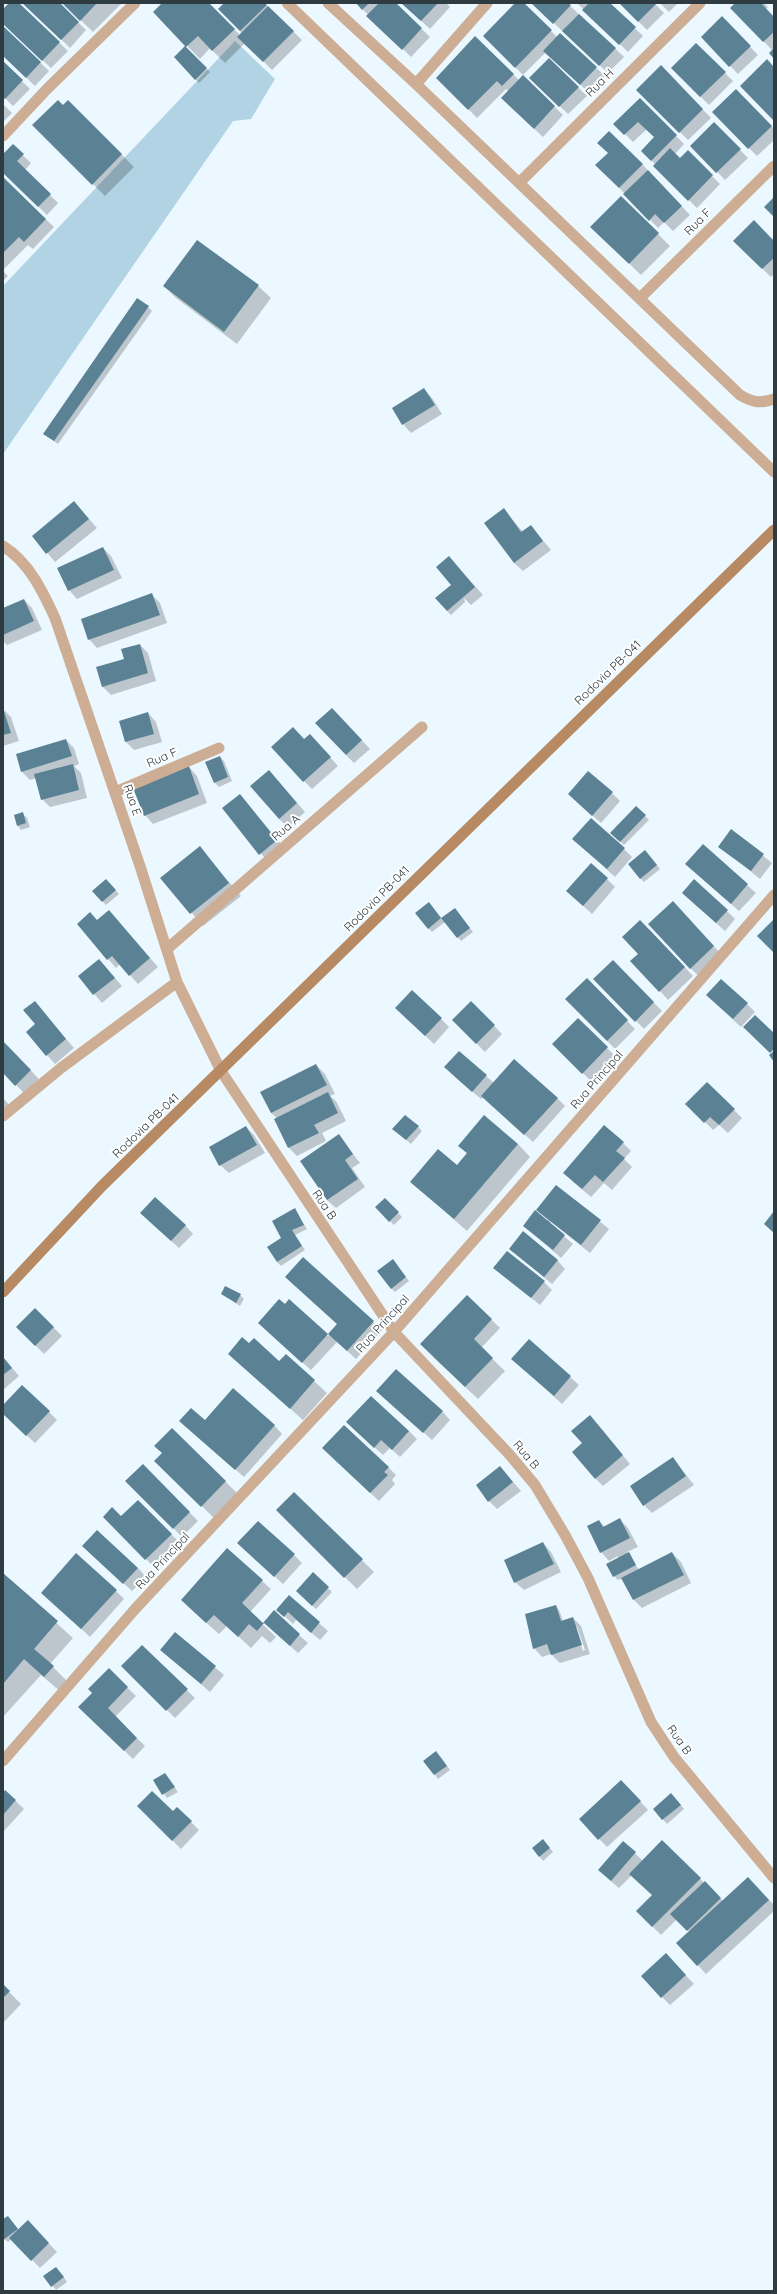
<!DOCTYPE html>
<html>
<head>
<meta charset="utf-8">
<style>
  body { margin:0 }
  #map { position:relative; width:777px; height:2294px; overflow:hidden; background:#ebf8ff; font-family:Quicksand,sans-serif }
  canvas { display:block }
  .frame { position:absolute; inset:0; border:4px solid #2e3b41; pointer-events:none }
</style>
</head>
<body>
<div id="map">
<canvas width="777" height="2294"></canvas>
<div class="frame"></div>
</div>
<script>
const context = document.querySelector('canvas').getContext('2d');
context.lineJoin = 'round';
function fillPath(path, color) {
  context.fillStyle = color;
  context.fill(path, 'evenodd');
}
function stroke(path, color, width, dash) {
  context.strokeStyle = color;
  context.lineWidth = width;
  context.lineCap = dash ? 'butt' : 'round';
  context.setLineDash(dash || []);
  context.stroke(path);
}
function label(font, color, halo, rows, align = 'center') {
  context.font = font + ' Quicksand,sans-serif';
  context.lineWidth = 4;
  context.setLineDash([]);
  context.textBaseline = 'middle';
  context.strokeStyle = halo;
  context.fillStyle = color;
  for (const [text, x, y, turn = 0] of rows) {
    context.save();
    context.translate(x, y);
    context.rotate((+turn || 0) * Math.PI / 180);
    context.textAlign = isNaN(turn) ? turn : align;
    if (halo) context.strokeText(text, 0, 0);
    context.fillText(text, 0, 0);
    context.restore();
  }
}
const green = new Path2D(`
  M235 41 275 79 251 119 233 121 3 454V286Z`);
const shadow = new Path2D(`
  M10 3H18L68 51 51 68 3 23V11Z
  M24 3H58L86 30 70 48Z
  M63 3H122L93 32Z
  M163 3H208L240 35 242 33 219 9 226 3H264L302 40 272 70 245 43 225 63 210 48 200 59 154 12Z
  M356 3H395L430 37 411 57Z
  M402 3H446L450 7 430 29Z
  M516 3H523L557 37 560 35 605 76 589 93 546 52 523 75 484 36Z
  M532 3H567L624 57 608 73Z
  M577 3H608L643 36 628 52Z
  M620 3H654L664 13 647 30Z
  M660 3H678L669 12Z
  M736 3H764L768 7 766 9 774 17V57L773 51 731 8Z
  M722 18 758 55 738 74 702 37Z
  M3 27 49 71 35 86 3 55Z
  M475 37 519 80 523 76 563 115 543 137 510 106 508 91 506 89 477 118 438 78Z
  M696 44 733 81 709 105 672 68Z
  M185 47 210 72 199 83 175 57Z
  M549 59 587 96 568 114 531 78Z
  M767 61 774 68V120L741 86Z
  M3 63 30 89 13 106 3 96Z
  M661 67 711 118 688 140 637 90Z
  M736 90 774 129V140L757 156 713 112Z
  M640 99 684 144 675 154 680 159 688 152 720 184 697 208 654 166 656 165 642 151 655 137 647 129 633 142 615 124Z
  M68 101 134 167 105 196 34 125Z
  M3 104 12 113 3 122Z
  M714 124 748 158 725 180 692 146Z
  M13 146 31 163 25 170 58 203 47 215 3 172V156Z
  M609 153 642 164 690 215 673 231 664 222 658 228 597 165Z
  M3 178 54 227 33 249 28 245 3 270Z
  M658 234 670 246 641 275 604 239Z
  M198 241 258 286 271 298 237 344 176 298 164 286Z
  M734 241 774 242V274L771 277Z
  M3 271 8 276 3 281Z
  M148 307 152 311 58 444 48 437 44 433Z
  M424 389 432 398 442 414 411 433 403 424Z
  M74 502 97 528 55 562 33 536Z
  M504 510 523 532 531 526 551 550 523 571 514 563Z
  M103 548 111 556 122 578 77 599 69 590Z
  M449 557 483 595 471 605 464 598 465 602 451 615 447 611 456 591Z
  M152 595 160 603 167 623 97 648 89 639Z
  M24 600 32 608 42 630 7 645 3 641V609Z
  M140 645 148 653 156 681 111 695 102 686Z
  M3 709 11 717 19 741 3 746Z
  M148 713 156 722 162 742 134 750 126 742 120 721Z
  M340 717 370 749 354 763 346 755Z
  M66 740 74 748 79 764 74 766 81 773 87 798 50 807 42 799 36 778 30 780 21 771Z
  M304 740 318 744 338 766 312 789 304 781Z
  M220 757 224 761 232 781 219 787 215 783 207 763Z
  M189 767 197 776 207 803 153 824 145 815Z
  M269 771 305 812 288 827 279 819Z
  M612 793 620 801 601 823 577 802Z
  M240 795 285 849 268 862 224 808Z
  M636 807 649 820 624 845 612 833Z
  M23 814 27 818 30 827 21 830 18 826Z
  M731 830 772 863 760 879 719 846Z
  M582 847 624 849 632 857 615 877Z
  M200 848 241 896 203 926 162 878Z
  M649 855 660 869 644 882 640 878Z
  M695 872 747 885 756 893 739 911Z
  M607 879 615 887 592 914 567 891Z
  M106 880 119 894 106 905 93 891Z
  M691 901 727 911 735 919 725 931Z
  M433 908 442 919 455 909 473 932 461 941 445 922 432 932 428 928Z
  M681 911 722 955 699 976 690 968Z
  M117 920 158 967 138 984 120 964 116 968 78 924Z
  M649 929 693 976 668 1000 660 991 639 954Z
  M99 960 122 986 102 1003 79 976Z
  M613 961 662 1011 644 1029 595 979Z
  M587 980 635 1029 615 1049 567 999Z
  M34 1002 74 1048 55 1064 47 1055 36 1024Z
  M471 1002 502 1034 485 1052 453 1020Z
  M715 1003 747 1004 755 1012 741 1027Z
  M404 1016 441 1019 449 1027 434 1044Z
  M578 1019 615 1056 591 1081 553 1044Z
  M3 1042 39 1079 24 1093 3 1072Z
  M316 1065 325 1074 335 1094 330 1096 336 1101 346 1121 322 1133 326 1141 297 1156 289 1148 277 1118 271 1113 261 1092Z
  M454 1076H486L494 1083 557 1098 565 1106 533 1142 483 1097 481 1099Z
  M707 1083 742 1118 728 1133 719 1125 713 1130 687 1104Z
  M3 1098 11 1107 3 1114Z
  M246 1127 254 1135 265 1153 229 1173 220 1165Z
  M418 1127 422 1131 411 1144 398 1133Z
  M339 1136 360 1163 352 1168 365 1187 336 1208 327 1200Z
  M623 1143 631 1151 624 1159 632 1167 612 1190 604 1183 591 1197 572 1181Z
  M518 1144 530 1157 467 1231 411 1182 457 1166 468 1154 459 1146Z
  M556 1186 609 1229 590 1253 551 1222 549 1223 573 1244 561 1258 524 1226 548 1220 537 1210Z
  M385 1199 402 1217 394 1225 376 1207Z
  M295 1210 307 1229 295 1235 305 1250 281 1266 277 1262 282 1238Z
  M149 1221 185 1225 193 1234 179 1248Z
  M510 1249 557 1260 565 1269 552 1284Z
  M303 1259 382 1330 356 1359 337 1342 311 1370 267 1331 289 1300 328 1336 338 1325 286 1277Z
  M396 1265 409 1281 395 1292 391 1288Z
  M494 1268 544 1282 552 1290 540 1305Z
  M222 1294 240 1295 244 1299 240 1306Z
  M467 1296 500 1328 481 1348 505 1371 478 1399 433 1357Z
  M35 1309 62 1336 44 1354 17 1327Z
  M529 1340 579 1385 562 1404 521 1367Z
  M249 1345 280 1362 286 1355 327 1393 303 1420 229 1354Z
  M3 1357 19 1376 3 1390Z
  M386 1399 442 1411 450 1420 432 1440Z
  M3 1407 49 1412 57 1420 35 1443 3 1413Z
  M205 1421 274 1425 282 1434 244 1477 189 1429Z
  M598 1425 630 1464 603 1486 595 1478 583 1444Z
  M172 1429 238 1494 214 1518 156 1461 163 1453Z
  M356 1431H409L417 1439 400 1457 390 1448 383 1455Z
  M331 1456 388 1467 396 1475 392 1480 395 1484 379 1501Z
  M673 1458 694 1485 652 1513 644 1505Z
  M143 1465 198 1521 182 1537 127 1481Z
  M500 1467 521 1491 497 1509 489 1501Z
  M294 1493 374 1572 357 1589 277 1510Z
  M138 1501 179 1542 154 1567 104 1517 121 1518Z
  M620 1520 628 1528 638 1547 627 1552 639 1570 672 1553 681 1562 691 1583 642 1608 634 1600 623 1578 618 1580 614 1576 618 1556 609 1561 601 1552 599 1521 605 1527Z
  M543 1543 551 1552 561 1572 524 1590 515 1582Z
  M227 1550 271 1589 250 1612 276 1637 270 1643 262 1636 251 1648 227 1626 219 1634 194 1612Z
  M247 1551 294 1555 302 1563 283 1584Z
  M92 1554 138 1568 146 1577 132 1591Z
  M313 1574 332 1592 316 1609 297 1591Z
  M3 1575 73 1638 50 1664 69 1683 61 1692 41 1675 3 1717Z
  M116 1591 124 1599 90 1637 51 1601Z
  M289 1597 328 1631 320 1640 296 1620 293 1624 278 1610Z
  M556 1606 559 1610 563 1621 573 1618 581 1626 590 1654 560 1663 551 1654 542 1657 534 1648 529 1632 532 1631ZM575 1627H577L585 1650 583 1651Z
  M273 1631 299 1635 308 1643 298 1653Z
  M175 1633 224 1675 210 1692 161 1650Z
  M142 1646 195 1698 175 1718 123 1666Z
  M109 1670 136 1696 115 1717 145 1746 133 1759 80 1707 93 1693Z
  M440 1756 450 1770 438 1779 424 1761Z
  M165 1774 178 1792 167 1798 154 1780Z
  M629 1789 648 1810 607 1847 580 1819Z
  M5 1791 24 1809 3 1832V1794Z
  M675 1798 684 1809 667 1824 654 1809Z
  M138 1806 173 1813 177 1808 199 1830 181 1849Z
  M543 1840 553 1852 543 1861 533 1848Z
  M662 1842 723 1901 756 1886 774 1905V1911L706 1974 677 1943 690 1932 677 1919 661 1935 637 1911 653 1895 632 1875 619 1888 607 1878 624 1843 643 1861Z
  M674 1963 694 1984 670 2005 662 1997Z
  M3 1986 21 2004 3 2023Z
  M3 2221H11L19 2230H36L57 2252 40 2268 12 2239 8 2242 4 2239Z
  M60 2272 67 2282 56 2290 45 2276Z`);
const building = new Path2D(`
  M9 3H19L60 42 42 61 3 24V9Z
  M22 3H60L79 22 61 40Z
  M62 3H97L80 21Z
  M162 3H209L235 29 212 51 198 36 186 47 207 68 195 80 174 57 185 46 153 12Z
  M224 3H265L267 5 240 31 218 9Z
  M356 3H369L362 10Z
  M379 3H396L422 28 402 50 366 16Z
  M401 3H438L421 21Z
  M515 3H524L552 30 515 68 483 36Z
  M531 3H568L571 5 553 24Z
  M589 3H610L636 27 619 45 582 10Z
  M619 3H656V4L638 22Z
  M735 3H761L774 17V32L763 42 730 8Z
  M268 6 294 31 263 62 237 37Z
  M579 14 616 48 599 66 562 31Z
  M722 16 751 46 729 67 701 37Z
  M3 26 41 62 26 78 3 56Z
  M560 33 597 67 580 85 543 51Z
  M475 36 514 74 502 86 497 81 468 110 436 78Z
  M696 43 726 72 700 97 671 68Z
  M774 48V59L769 53Z
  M549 58 579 87 559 107 529 78Z
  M767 59 774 67 773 120 740 86Z
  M3 61 23 80 5 99 3 97Z
  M661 65 703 109 679 133 636 90Z
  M523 75 555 106 534 129 501 98Z
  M736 89 772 126 748 149 712 112Z
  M640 98 677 135 651 161 641 151 654 137 638 122 624 135 613 124Z
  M58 100 63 105 68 100 122 154 92 185 32 125Z
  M714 122 741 149 716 173 690 146Z
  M609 131 643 164 619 188 595 165 608 153 597 143Z
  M13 144 24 154 17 161 51 194 38 207 3 173V154Z
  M670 148 680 158 688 150 713 175 688 201 653 166Z
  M648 170 682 206 664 223 655 214 649 221 623 194Z
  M3 177 46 219 24 242 19 237 3 253Z
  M621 196 659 233 629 264 590 227Z
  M774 197V217L764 207Z
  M754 220 774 241V258L762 269 733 241Z
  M197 240 259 285 224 332 163 286Z
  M137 298 149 306 54 441 43 434Z
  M424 388 435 405 402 425 392 408Z
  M74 501 89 519 46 554 32 536Z
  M504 508 521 532 531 525 543 541 514 563 484 523Z
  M103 547 114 570 68 591 57 568Z
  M449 556 475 587 447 611 435 598 451 585 436 567Z
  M152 593 160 615 88 640 81 619Z
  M24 599 34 621 3 635V608Z
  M140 644 148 673 102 687 96 667 124 659 121 649Z
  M3 708 11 733 3 735Z
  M332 708 362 740 346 755 315 723Z
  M148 712 154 734 125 742 119 721Z
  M293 727 304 739 310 734 331 757 303 782 271 747Z
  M66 739 72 756 21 772 16 754Z
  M220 756 228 777 214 783 205 762Z
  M73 764 79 790 41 800 34 774Z
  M189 766 199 794 144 816 133 788Z
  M269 770 297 803 279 819 250 786Z
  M588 771 613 792 592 816 568 794Z
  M240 794 277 840 259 855 222 808Z
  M636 806 646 815 620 842 610 833Z
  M23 812 26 823 17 826 14 815Z
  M591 818 625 848 607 869 572 839Z
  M731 829 764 854 751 871 718 847Z
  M703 844 748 884 731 904 685 864Z
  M200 846 229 883 190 914 160 878Z
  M645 850 657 865 640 879 628 864Z
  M591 863 608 878 583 906 566 891Z
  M106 879 116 890 102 902 92 891Z
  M694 879 728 910 716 923 682 893Z
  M673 901 714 946 690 969 648 924Z
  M429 902 441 918 428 929 415 913Z
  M455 908 470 928 457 938 441 918Z
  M109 910 150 958 129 976 112 956 107 960 77 924 90 912 97 920Z
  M774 919V953L757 936Z
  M640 920 685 967 659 992 630 961 638 954 622 937Z
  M99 959 115 978 93 995 78 976Z
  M613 960 654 1002 635 1022 593 979Z
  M587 978 628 1020 607 1041 565 999Z
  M721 979 748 1003 733 1019 706 995Z
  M412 990 442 1018 425 1036 395 1008Z
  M35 1001 66 1039 46 1056 26 1032 35 1024 23 1010Z
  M471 1001 495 1025 476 1044 452 1020Z
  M755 1015 774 1033V1049L770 1053 743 1027Z
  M578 1018 608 1047 582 1074 552 1044Z
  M3 1041 31 1070 15 1086 3 1073Z
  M459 1051 487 1075 472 1092 444 1067Z
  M774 1051V1062L769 1055Z
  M514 1059 558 1098 524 1135 481 1096Z
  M316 1064 327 1085 271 1113 260 1092Z
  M707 1082 735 1109 719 1125 710 1117 704 1123 685 1104Z
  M328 1092 338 1113 314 1125 319 1133 288 1148 274 1119Z
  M405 1115 419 1126 406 1140 392 1129Z
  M484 1115 518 1144 454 1219 410 1182 438 1149 457 1165 467 1153 458 1146Z
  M604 1125 624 1142 616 1151 625 1158 603 1182 595 1175 582 1189 563 1173Z
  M246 1126 257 1145 219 1166 209 1147Z
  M339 1134 353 1154 345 1160 358 1179 327 1200 300 1161Z
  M556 1185 601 1220 581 1245 536 1210Z
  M155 1197 186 1225 171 1241 140 1213Z
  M385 1198 399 1212 389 1222 375 1207Z
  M295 1208 304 1225 292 1230 302 1246 277 1262 267 1247 281 1238 272 1221Z
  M535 1210 565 1235 553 1250 523 1226Z
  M774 1211V1233L764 1224Z
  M523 1231 558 1260 544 1277 509 1249Z
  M507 1251 545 1281 531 1298 493 1268Z
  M303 1257 374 1321 347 1351 328 1334 302 1363 258 1323 279 1299 285 1304 289 1299 328 1334 337 1324 285 1277Z
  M393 1259 406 1277 391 1289 377 1271Z
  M225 1286 241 1294 236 1303 221 1294Z
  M467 1295 492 1319 474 1339 493 1358 465 1387 420 1344Z
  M35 1308 54 1327 35 1346 16 1327Z
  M242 1337 249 1343 254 1338 279 1361 286 1354 315 1380 290 1409 228 1354Z
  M529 1339 571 1376 554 1396 511 1359Z
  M3 1357 12 1368 3 1375Z
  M396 1369 443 1411 423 1433 376 1391Z
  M22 1385 50 1411 26 1436 3 1414V1405Z
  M233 1388 275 1425 235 1470 179 1421 191 1408 205 1420Z
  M371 1396 409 1431 392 1450 381 1440 374 1448 346 1422Z
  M590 1415 623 1455 595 1479 572 1452 582 1443 571 1431Z
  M344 1425 389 1467 384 1472 388 1475 370 1493 322 1448Z
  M172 1428 226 1481 201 1507 154 1461 162 1453 154 1446Z
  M673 1457 686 1476 643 1506 630 1486Z
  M143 1464 190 1512 173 1529 125 1481Z
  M500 1466 513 1482 488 1502 476 1485Z
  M294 1492 363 1559 344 1578 276 1510Z
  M138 1500 172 1534 145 1560 103 1517 112 1507 121 1516Z
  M620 1518 630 1538 600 1553 587 1526 599 1520 603 1527Z
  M258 1521 295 1554 274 1577 237 1543Z
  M97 1530 138 1568 123 1584 82 1546Z
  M543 1542 554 1564 514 1583 504 1560Z
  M227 1548 263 1580 242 1603 263 1623 274 1610 300 1634 290 1646 264 1623 257 1631 249 1624 238 1637 214 1615 206 1623 181 1600Z
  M629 1552 636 1565 613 1577 606 1564Z
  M672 1552 684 1575 633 1600 621 1578Z
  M76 1553 117 1590 81 1629 41 1593Z
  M313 1572 329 1587 312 1606 296 1591Z
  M3 1573 58 1621 34 1649 54 1666 44 1677 24 1659 3 1684Z
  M289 1595 320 1622 311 1633 288 1612 284 1617 276 1610Z
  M556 1605 561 1621 573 1617 582 1645 551 1655 547 1644 533 1649 525 1614Z
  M175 1632 216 1666 201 1684 160 1650Z
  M142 1645 188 1689 166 1711 121 1666Z
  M109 1668 128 1687 108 1708 137 1738 124 1751 78 1707 92 1693 88 1689Z
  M436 1751 447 1766 434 1775 423 1761Z
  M165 1773 175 1787 162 1795 153 1780Z
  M621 1780 641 1801 598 1840 579 1819Z
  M5 1790 16 1800 3 1815V1793Z
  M152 1791 173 1811 177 1807 192 1821 172 1841 137 1806Z
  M671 1793 681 1805 662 1820 653 1809Z
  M543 1839 550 1848 539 1857 532 1848Z
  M662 1840 701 1878 652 1927 636 1911 652 1895 629 1874Z
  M623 1841 636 1852 611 1881 598 1870Z
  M748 1877 769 1900 697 1966 676 1943Z
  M705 1881 721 1898 687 1931 670 1914Z
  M666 1953 686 1975 661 1998 641 1976Z
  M3 1984 10 1991 3 1998Z
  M8 2216 18 2229 3 2240V2219Z
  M28 2220 49 2243 31 2261 9 2238Z
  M56 2267 64 2277 51 2287 43 2276Z`);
const minor = new Path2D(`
  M287 3 774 472
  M328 3 416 84 740 395C752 402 760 404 774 399
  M416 84 487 3
  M3 136 47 89 135 3
  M520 182 700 3
  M640 298 774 166
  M3 546C29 562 43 592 55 618L140 866 177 982 221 1071 394 1332 509 1454 535 1485 565 1535 588 1578 651 1722 674 1757 774 1878
  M115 792 219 748
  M167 949 422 727
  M3 1116 61 1068 177 982
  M3 1761 136 1608 394 1332 774 895`);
const secondary = new Path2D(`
  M3 1292 102 1186 774 530`);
const streetNames = [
  ["Rua H",600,83,-45],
  ["Rua F",698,222,-45],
  ["Rodovia PB-041",608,673,-44],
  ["Rua F",162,758,-23],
  ["Rua E",132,800,71],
  ["Rua A",286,828,-41],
  ["Rodovia PB-041",377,899,-45],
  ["Rua Principal",597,1080,-49],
  ["Rodovia PB-041",146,1126,-44],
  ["Rua B",324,1205,56],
  ["Rua Principal",383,1324,-48],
  ["Rua B",526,1455,50],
  ["Rua Principal",163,1561,-47],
  ["Rua B",679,1740,55]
];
fillPath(green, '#b1d3e3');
fillPath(shadow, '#0003');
fillPath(building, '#5b8294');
stroke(minor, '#cdae94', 11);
stroke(secondary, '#b78a64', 11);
label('12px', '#2e3b41', '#fff', streetNames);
</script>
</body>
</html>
